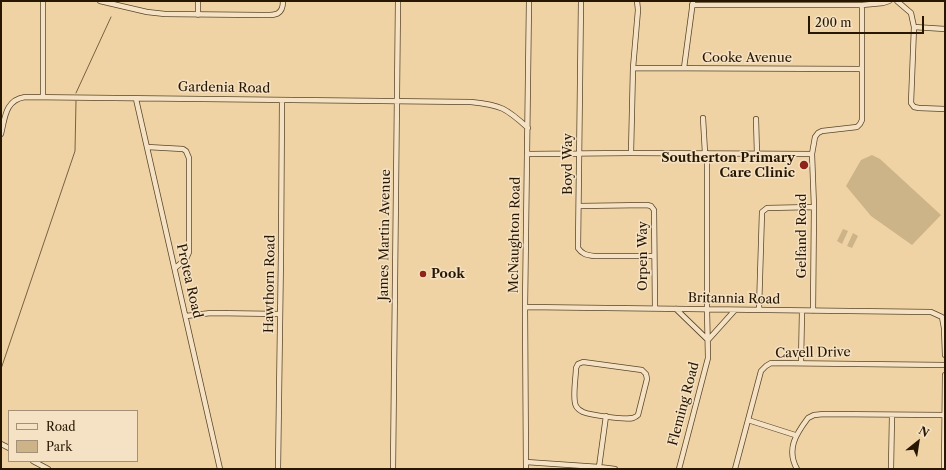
<!DOCTYPE html>
<html>
<head>
<meta charset="utf-8">
<style>
  body { margin:0 }
  #map { position:relative; width:946px; height:470px; overflow:hidden; background:#efd3a4; font-family:"Libre Caslon Text",serif }
  canvas { display:block }
  .frame { position:absolute; inset:0; border:2px solid #271600; pointer-events:none }
  .legend { position:absolute; left:8px; top:410px; width:130px; height:52px; box-sizing:border-box; background:#f5e2c4; border:1px solid #a39076; margin:0; padding:5px 7px; list-style:none; font-size:12px; color:#271600 }
  .legend li { display:flex; align-items:center; gap:8px; height:20px }
  .legend b { width:20px; border:1px solid #a39076 }
  .north { position:absolute; left:898px; top:422px; width:40px; height:40px; -webkit-text-stroke:3px #f5e2c4; paint-order:stroke; rotate:30deg; font-size:11px; font-weight:700; line-height:16px; text-align:center; color:#271600 }
  .north::after { content:''; display:block; margin:auto; width:14px; height:18px; background:#271600; clip-path:polygon(50% 0,100% 100%,50% 72%,0 100%) }
  .scale { position:absolute; left:808px; top:16px; width:116px; height:18px; box-sizing:border-box; border:2px solid #271600; border-top:0; padding-left:5px; font-size:12px; line-height:14px; white-space:nowrap; color:#271600; -webkit-text-stroke:3px #f5e2c4; paint-order:stroke }
</style>
</head>
<body>
<div id="map">
<canvas width="946" height="470"></canvas>
<div class="frame"></div>
<ul class="legend">
<li><b style="height:5px;background:#f5e2c4"></b>Road</li>
<li><b style="height:11px;background:#cdb388"></b>Park</li>
</ul>
<div class="north">N</div>
<div class="scale">200 m</div>
</div>
<script>
const context = document.querySelector('canvas').getContext('2d');
context.lineJoin = 'round';
function fillPath(path, color) {
  context.fillStyle = color;
  context.fill(path, 'evenodd');
}
function stroke(path, color, width, dash) {
  context.strokeStyle = color;
  context.lineWidth = width;
  context.lineCap = dash ? 'butt' : 'round';
  context.setLineDash(dash || []);
  context.stroke(path);
}
function label(font, color, halo, rows, align = 'center') {
  context.font = font + ' "Libre Caslon Text",serif';
  context.lineWidth = 3;
  context.setLineDash([]);
  context.textBaseline = 'middle';
  context.strokeStyle = halo;
  context.fillStyle = color;
  for (const [text, x, y, turn = 0] of rows) {
    context.save();
    context.translate(x, y);
    context.rotate((+turn || 0) * Math.PI / 180);
    context.textAlign = isNaN(turn) ? turn : align;
    if (halo) context.strokeText(text, 0, 0);
    context.fillText(text, 0, 0);
    context.restore();
  }
}
const green = new Path2D(`
  M872 155 880 159 941 215 912 245 871 216 846 186 861 160Z
  M843 229 848 231 842 244 837 241Z
  M853 233 858 236 852 248 847 246Z`);
const stream = new Path2D(`
  M76 93 111 17
  M1 369 75 151 76 101`);
const minor = new Path2D(`
  M100 1 147 12 165 14 260 15C273 15 283 17 283 1
  M581 1 578 248C582 254 586 255 594 256H654
  M897 1 911 13 914 27 911 103 914 107 919 108 945 109
  M692 5H862L883 3 889 1
  M198 15V1
  M914 27 945 29
  M633 68 861 69
  M684 68 693 1
  M43 97V1
  M136 99 220 469
  M703 118 705 153
  M756 119 757 154
  M1 134C5 118 5 100 25 97L471 102C501 105 506 108 528 128
  M147 147 183 149 186 151 189 158V252L186 259 175 268
  M631 153 633 68 638 10 637 1
  M528 154 631 153 812 154
  M579 206 647 205 651 206 654 210 655 308
  M525 307 931 312 942 317 944 328 945 355
  M676 309 708 340 735 310
  M759 309 762 212 767 208 814 207
  M813 311 814 207 812 154 815 137 818 133 822 131 857 127 860 124 862 120V5
  M186 316 211 313 280 314
  M583 362 642 370 646 374 647 379 638 415C636 417 635 417 633 418 625 420 590 415 583 412 581 411 577 408 576 406 572 399 576 377 576 368L578 364Z
  M801 363 802 311
  M748 420 795 435
  M1 444 9 448
  M33 461 48 469
  M526 462 599 467 615 469
  M599 467 606 416
  M278 469 281 253 282 100
  M393 469 398 1
  M526 469 525 307 529 1
  M679 469 708 358 707 310V153
  M735 469 761 371 766 366 771 363 945 365
  M797 469C786 449 796 434 808 418L814 415 824 414 944 415
  M891 469 892 415
  M944 469 945 375`);
const markers = [
  [804,165,5,"#8f2418"],
  [423,274,4,"#8f2418"]
];
const streetNames = [
  ["Cooke Avenue",747,58],
  ["Gardenia Road",224,88,1],
  ["Boyd Way",568,164,-90],
  ["James Martin Avenue",385,235,-89],
  ["McNaughton Road",515,235,-89],
  ["Gelfand Road",802,236,-90],
  ["Orpen Way",643,256,-90],
  ["Protea Road",189,281,77],
  ["Hawthorn Road",270,284,-89],
  ["Britannia Road",734,299,1],
  ["Cavell Drive",813,353,-1],
  ["Fleming Road",684,404,-75]
];
const poiNames = [
  ["Southerton Primary",795,158],
  ["Care Clinic",795,173],
  ["Pook",431,274,"left"]
];
fillPath(green, '#cdb388');
stroke(stream, '#766141', 1);
stroke(minor, '#594529', 6);
stroke(minor, '#f5e2c4', 4.5);
for (const [x, y, r, color] of markers) {
  const dot = new Path2D();
  dot.arc(x, y, r, 0, 2 * Math.PI);
  context.fillStyle = color;
  context.fill(dot);
  stroke(dot, '#f5e2c4', 1.5);
}
label('13px', '#271600', '#f5e2c4', streetNames);
label('bold 13px', '#271600', '#f5e2c4', poiNames, 'right');
</script>
</body>
</html>
